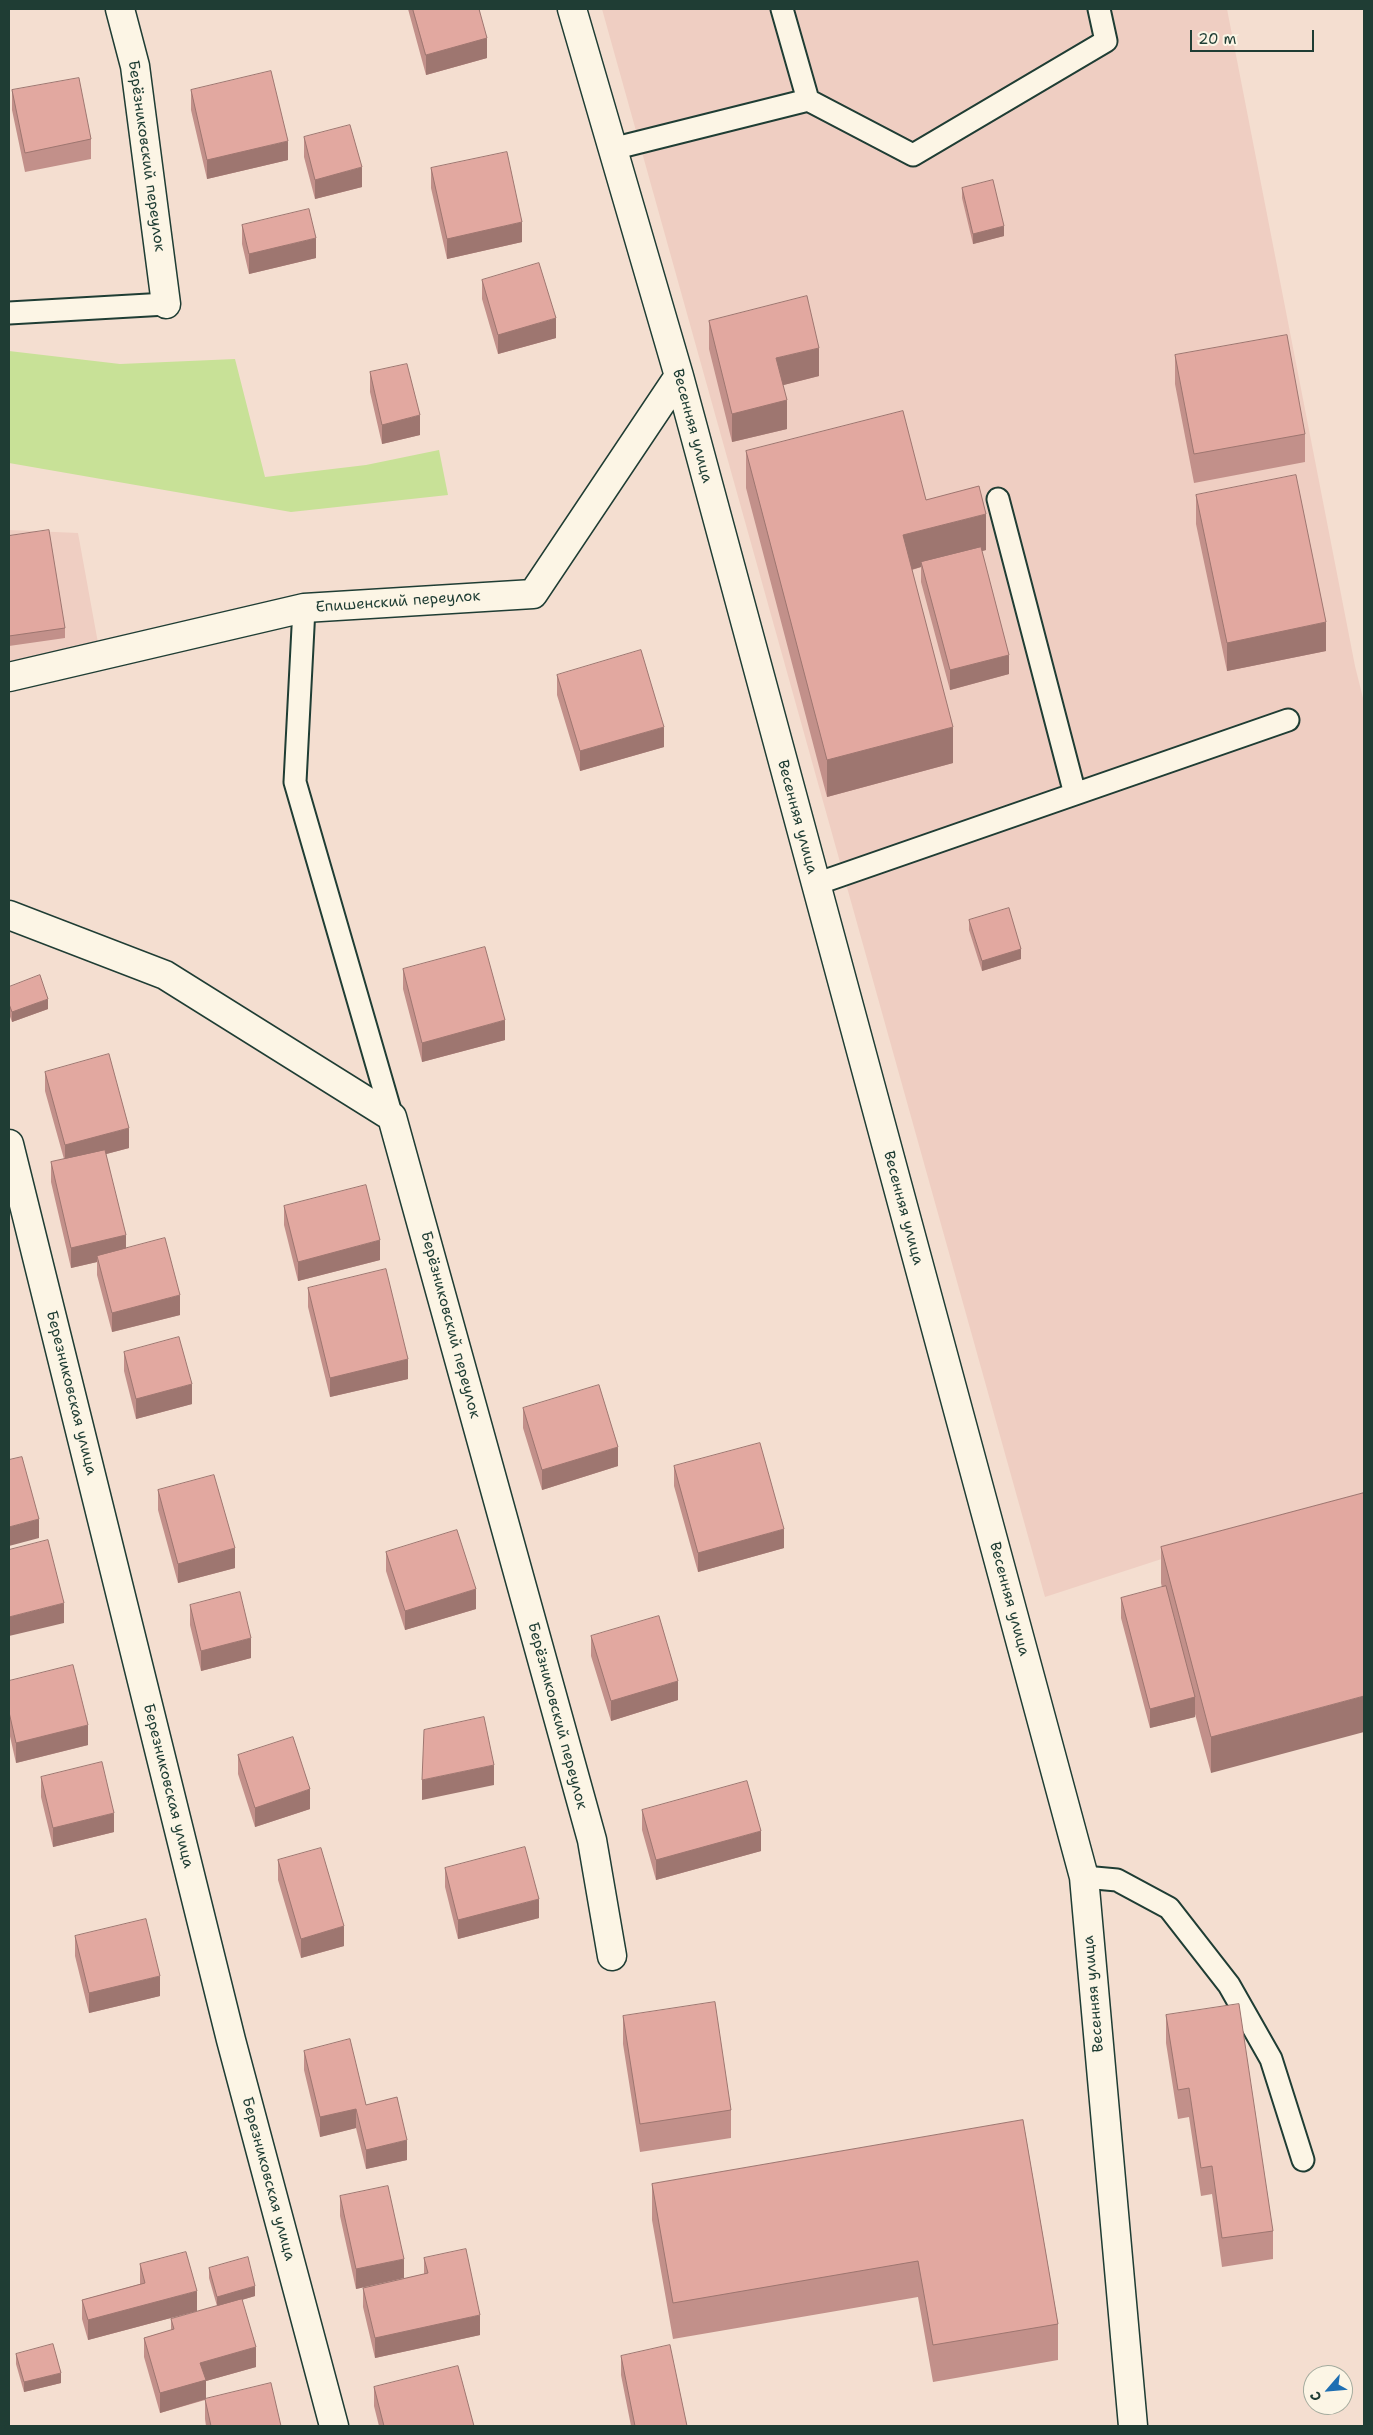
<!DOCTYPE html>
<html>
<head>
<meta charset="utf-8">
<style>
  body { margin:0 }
  #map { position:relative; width:1373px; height:2435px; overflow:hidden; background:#f4ded0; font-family:"Shantell Sans",sans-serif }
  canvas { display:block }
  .frame { position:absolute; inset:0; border:10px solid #1f3d34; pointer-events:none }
  .north { position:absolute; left:1303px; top:2365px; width:50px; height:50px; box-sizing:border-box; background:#fcf5e5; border:1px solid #a4ab9e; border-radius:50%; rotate:243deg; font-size:14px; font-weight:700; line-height:20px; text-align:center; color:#1f3d34 }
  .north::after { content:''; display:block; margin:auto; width:18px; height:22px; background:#1f6fb2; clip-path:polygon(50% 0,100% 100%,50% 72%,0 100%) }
  .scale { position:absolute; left:1190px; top:30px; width:124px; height:22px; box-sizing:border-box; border:2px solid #1f3d34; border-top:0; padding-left:6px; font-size:15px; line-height:18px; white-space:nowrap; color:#1f3d34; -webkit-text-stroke:4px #fcf5e5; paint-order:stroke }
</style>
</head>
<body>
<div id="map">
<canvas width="1373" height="2435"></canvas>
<div class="frame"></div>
<div class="north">С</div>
<div class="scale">20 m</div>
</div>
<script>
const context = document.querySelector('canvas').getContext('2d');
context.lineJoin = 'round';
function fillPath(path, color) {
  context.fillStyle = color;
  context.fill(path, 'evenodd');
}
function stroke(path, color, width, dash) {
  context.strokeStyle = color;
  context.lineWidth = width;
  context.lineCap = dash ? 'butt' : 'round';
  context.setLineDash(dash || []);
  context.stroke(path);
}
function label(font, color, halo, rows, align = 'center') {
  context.font = font + ' "Shantell Sans",sans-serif';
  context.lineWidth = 4;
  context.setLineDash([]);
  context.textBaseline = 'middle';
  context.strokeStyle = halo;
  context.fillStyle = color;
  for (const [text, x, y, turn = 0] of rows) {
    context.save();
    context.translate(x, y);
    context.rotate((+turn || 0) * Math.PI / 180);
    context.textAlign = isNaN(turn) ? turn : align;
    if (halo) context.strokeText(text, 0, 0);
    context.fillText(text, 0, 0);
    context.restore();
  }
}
const built = new Path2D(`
  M602 9H1227L1355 666 1364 702V1493L1045 1597Z
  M9 530 78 533 98 643 9 664Z`);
const green = new Path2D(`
  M9 351 120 364 235 359 265 477 366 465 439 450 448 495 291 512 9 463Z`);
const service = new Path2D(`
  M782 9 808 100
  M612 149 808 100 913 155 1106 41 1099 9
  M9 313 166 304
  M998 499 1075 794
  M304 608 295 782 392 1117
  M816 884 1288 720
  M1084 1877 1117 1880 1169 1908 1229 1985 1271 2059 1303 2160`);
const minor = new Path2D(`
  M120 9 135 66 166 304
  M572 9 679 376 1084 1877 1133 2426
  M9 677 304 608 533 594 679 376
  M9 915 165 975 392 1117 592 1840 612 1956
  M9 1144 231 2040 334 2426`);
const wall = new Path2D(`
  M408 9H479L487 58 426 75Z
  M12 90 91 139V159L25 172 12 110Z
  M191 90 288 160 207 179 191 110Z
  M304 137 362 187 315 199 304 157Z
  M431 168 522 242 447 259 431 188Z
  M962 188 1004 236 973 244 962 198Z
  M242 225 316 258 249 274 242 244Z
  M482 280 556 338 498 354 482 299Z
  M709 321 819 376 783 385 787 429 732 442 709 349Z
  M1175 355 1305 434V462L1194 483 1175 384Z
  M370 372 420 435 382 444 370 392Z
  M746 451 926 500 986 550 982 551 1009 674 950 690 921 582V567L912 570 953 763 827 797 746 488Z
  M1196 495 1326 651 1227 671 1196 524Z
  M9 536 65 628V638L9 646Z
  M557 675 664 747 580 771 557 695Z
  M969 920 1021 959 982 971 969 930Z
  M403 969 505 1040 422 1062 403 989Z
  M9 987 48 1009 12 1022 9 1014Z
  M45 1072 129 1148 106 1154 126 1248 180 1315 112 1332 97 1275V1262L71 1268 51 1182V1162L64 1159 45 1091Z
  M284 1206 380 1260 298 1281 284 1225Z
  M308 1288 408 1379 330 1397 308 1307Z
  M124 1352 192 1404 136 1419 124 1371Z
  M523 1408 618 1466 542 1490 523 1428Z
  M674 1466 784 1548 698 1572 674 1486Z
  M158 1490 235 1568 178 1583 158 1510Z
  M1364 1493 1211 1773 1195 1714V1717L1150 1728 1121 1618V1598L1162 1588 1161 1583V1547Z
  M386 1552 476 1609 405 1630 386 1571Z
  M190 1605 251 1658 201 1671 190 1625Z
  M591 1636 678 1700 611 1721 591 1656Z
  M9 1681 88 1745 16 1763 9 1732Z
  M238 1755 310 1809 255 1827 238 1774Z
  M41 1777 114 1832 53 1847 41 1797Z
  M642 1810 761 1851 656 1880 642 1830Z
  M278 1860 344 1946 301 1958 278 1880Z
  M445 1868 539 1918 458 1939 445 1887Z
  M75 1936 160 1996 89 2013 75 1956Z
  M1166 2015 1273 2231V2259L1222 2267 1212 2194 1201 2196 1189 2117 1178 2119 1166 2043Z
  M623 2016 731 2110V2138L640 2152 623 2044Z
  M304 2051 407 2160 366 2169 356 2128 320 2137 304 2070Z
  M1023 2120 1058 2324V2360L933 2382 918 2297 673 2339 652 2220V2184Z
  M340 2196 404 2278 356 2289 340 2216Z
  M424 2258 480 2335 375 2358 363 2307V2288L424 2274Z
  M140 2264 197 2311 88 2340 82 2319V2300L140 2284Z
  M209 2268 255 2296 242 2300 256 2367 206 2381V2399L281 2426H206L205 2419V2400L160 2413 144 2357V2338L171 2330V2319L217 2306 209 2278Z
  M16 2354 61 2383 24 2392 16 2364Z
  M621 2356 687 2426H631L621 2375Z
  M374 2387 474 2426H379L374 2406Z`);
const shadedWall = new Path2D(`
  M487 38V58L426 75V55Z
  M288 141V160L207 179V160Z
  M362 167V187L315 199V180Z
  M522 222V242L447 259V239Z
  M1004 226V236L973 244V234Z
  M316 238V258L249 274V254Z
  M556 318V338L498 354V335Z
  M819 348V376L776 387V358Z
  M787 400V429L732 442V414Z
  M420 415V435L382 444V425Z
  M986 514V550L922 567 921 562V567L903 572V535Z
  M1326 622V651L1227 671V643Z
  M1009 655V674L950 690V670Z
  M664 727V747L580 771V751Z
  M953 727V763L827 797V760Z
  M1021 949V959L982 971V961Z
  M48 999V1009L12 1022V1012Z
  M505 1020V1040L422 1062V1043Z
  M129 1128V1148L65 1165V1145Z
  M126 1235V1255L97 1256V1262L71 1268V1248Z
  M380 1240V1260L298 1281V1262Z
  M180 1295V1315L112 1332V1313Z
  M408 1359V1379L330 1397V1378Z
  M192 1384V1404L136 1419V1399Z
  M618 1447V1466L542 1490V1470Z
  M39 1519V1538L9 1546V1527Z
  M784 1529V1548L698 1572V1553Z
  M235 1548V1568L178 1583V1564Z
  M476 1589V1609L405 1630V1611Z
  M64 1603V1623L9 1636V1617Z
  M251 1638V1658L201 1671V1651Z
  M678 1681V1700L611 1721V1701Z
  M1364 1696V1732L1211 1773V1737Z
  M1195 1697V1717L1150 1728V1709Z
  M88 1725V1745L16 1763V1743Z
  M494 1765V1785L422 1800V1780Z
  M310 1789V1809L255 1827V1808Z
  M114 1813V1832L53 1847V1828Z
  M761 1831V1851L656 1880V1860Z
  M539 1899V1918L458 1939V1920Z
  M344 1926V1946L301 1958V1939Z
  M160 1976V1996L89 2013V1993Z
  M356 2109V2128L320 2137V2117Z
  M407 2140V2160L366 2169V2150Z
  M404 2259V2278L356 2289V2269Z
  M255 2286V2296L217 2307V2297Z
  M197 2291V2311L88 2340V2320Z
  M480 2315V2335L375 2358V2338Z
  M256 2347V2367L206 2381V2399L160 2413V2393L200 2363Z
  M61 2373V2383L24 2392V2382Z`);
const building = new Path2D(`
  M413 9H479L487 38 426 55Z
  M271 71 288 141 207 160 191 90Z
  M79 78 91 139 25 153 12 90Z
  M350 125 362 167 315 180 304 137Z
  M507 152 522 222 447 239 431 168Z
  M993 180 1004 226 973 234 962 188Z
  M309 209 316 238 249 254 242 225Z
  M539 263 556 318 498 335 482 280Z
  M807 296 819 348 776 358 787 400 732 414 709 321Z
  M1287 335 1305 434 1194 454 1175 355Z
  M407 364 420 415 382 425 370 372Z
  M903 411 926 500 979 486 986 514 903 535 953 727 827 760 746 451Z
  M1296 475 1326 622 1227 643 1196 495Z
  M49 530 65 628 9 636V536Z
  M981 547 1009 655 950 670 921 562Z
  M641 650 664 727 580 751 557 675Z
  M1009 908 1021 949 982 961 969 920Z
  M485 947 505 1020 422 1043 403 969Z
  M40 975 48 999 12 1012 9 1004V987Z
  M109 1054 129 1128 65 1145 45 1072Z
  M105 1150 126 1235 71 1248 51 1162Z
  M366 1185 380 1240 298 1262 284 1206Z
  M165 1238 180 1295 112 1313 97 1256Z
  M386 1269 408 1359 330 1378 308 1288Z
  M179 1337 192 1384 136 1399 124 1352Z
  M599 1385 618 1447 542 1470 523 1408Z
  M760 1443 784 1529 698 1553 674 1466Z
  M22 1457 39 1519 9 1527V1460Z
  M214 1475 235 1548 178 1564 158 1490Z
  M1364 1493V1696L1211 1737 1161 1547Z
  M457 1530 476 1589 405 1611 386 1552Z
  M48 1540 64 1603 9 1617V1550Z
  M1166 1586 1195 1697 1150 1709 1121 1598Z
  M240 1592 251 1638 201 1651 190 1605Z
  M659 1616 678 1681 611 1701 591 1636Z
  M73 1665 88 1725 16 1743 9 1712V1681Z
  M484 1717 494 1765 422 1780 424 1730Z
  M293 1737 310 1789 255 1808 238 1755Z
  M102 1762 114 1813 53 1828 41 1777Z
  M747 1781 761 1831 656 1860 642 1810Z
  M525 1847 539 1899 458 1920 445 1868Z
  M321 1848 344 1926 301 1939 278 1860Z
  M146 1919 160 1976 89 1993 75 1936Z
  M715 2002 731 2110 640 2124 623 2016Z
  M1239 2004 1273 2231 1222 2238 1212 2166 1201 2168 1189 2088 1178 2090 1166 2015Z
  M350 2039 366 2105 397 2097 407 2140 366 2150 356 2109 320 2117 304 2051Z
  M1023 2120 1058 2324 933 2345 918 2261 673 2303 652 2184Z
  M388 2186 404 2259 356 2269 340 2196Z
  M466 2249 480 2315 375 2338 363 2288 428 2273 424 2258Z
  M186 2252 197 2291 88 2320 82 2300 145 2283 140 2264Z
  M248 2257 255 2286 217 2297 209 2268Z
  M242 2299 256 2347 200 2363 206 2380 160 2393 144 2338 174 2329 171 2319Z
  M53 2344 61 2373 24 2382 16 2354Z
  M670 2345 687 2426H635L621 2356Z
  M458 2366 474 2426H384L374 2387Z
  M271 2383 281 2426H211L205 2399Z`);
const streetNames = [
  ["Берёзниковский переулок",146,156,82],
  ["Весенняя улица",692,426,75],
  ["Епишенский переулок",398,602,-4],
  ["Весенняя улица",797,817,75],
  ["Весенняя улица",903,1208,75],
  ["Берёзниковский переулок",450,1325,75],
  ["Березниковская улица",71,1393,76],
  ["Весенняя улица",1009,1599,75],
  ["Берёзниковский переулок",557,1716,75],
  ["Березниковская улица",168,1786,76],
  ["Весенняя улица",1094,1994,-95],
  ["Березниковская улица",268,2179,75]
];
fillPath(built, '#efcec2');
fillPath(green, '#c8e197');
stroke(service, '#1f3d34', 25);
stroke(minor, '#1f3d34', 31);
stroke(service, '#fcf5e5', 21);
stroke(minor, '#fcf5e5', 28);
fillPath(wall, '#c2908a');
fillPath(shadedWall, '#9e7670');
fillPath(building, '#e2a8a0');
stroke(building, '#9e7670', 1);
label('15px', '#1f3d34', '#fcf5e5', streetNames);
</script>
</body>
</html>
